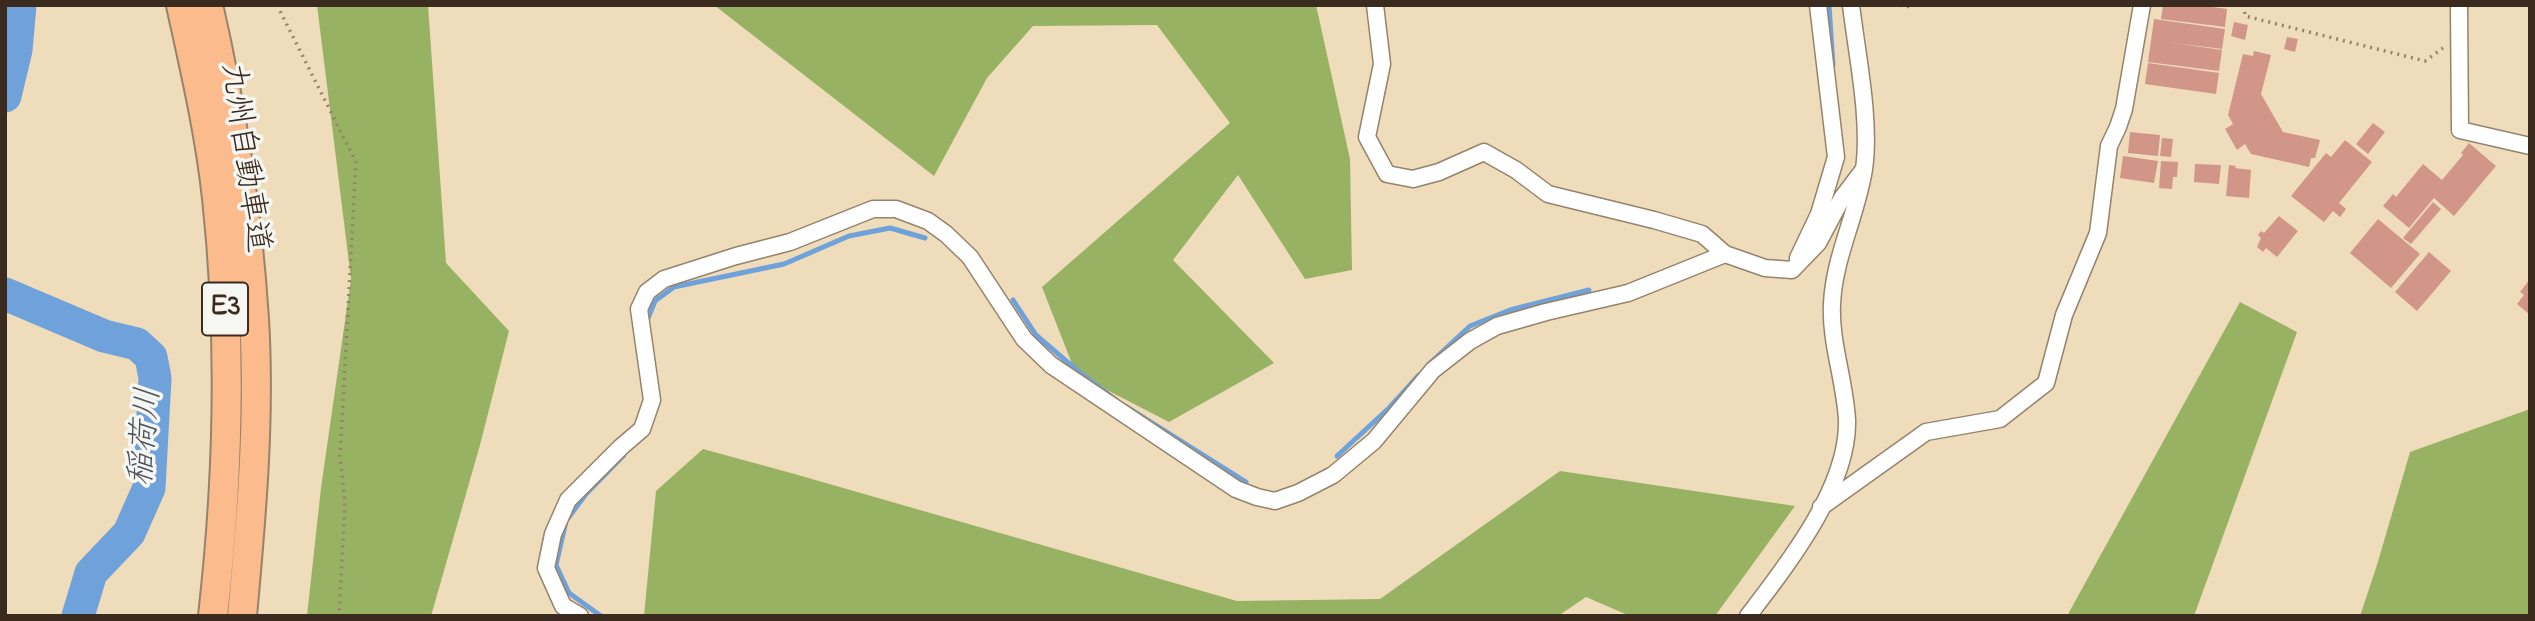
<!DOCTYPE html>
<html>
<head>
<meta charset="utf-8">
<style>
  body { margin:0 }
  #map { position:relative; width:2535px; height:621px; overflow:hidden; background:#efdcba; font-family:"Indie Flower",sans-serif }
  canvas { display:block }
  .frame { position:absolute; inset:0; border:7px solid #3b2a1e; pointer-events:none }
</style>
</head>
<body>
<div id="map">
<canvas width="2535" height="621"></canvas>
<div class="frame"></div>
</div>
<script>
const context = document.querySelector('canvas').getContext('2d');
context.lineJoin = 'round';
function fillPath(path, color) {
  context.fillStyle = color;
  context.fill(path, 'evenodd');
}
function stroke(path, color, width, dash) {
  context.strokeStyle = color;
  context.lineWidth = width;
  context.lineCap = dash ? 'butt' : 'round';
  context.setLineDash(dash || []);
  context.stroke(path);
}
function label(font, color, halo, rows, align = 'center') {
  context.font = font + ' "Indie Flower","Klee One",sans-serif';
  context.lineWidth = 7;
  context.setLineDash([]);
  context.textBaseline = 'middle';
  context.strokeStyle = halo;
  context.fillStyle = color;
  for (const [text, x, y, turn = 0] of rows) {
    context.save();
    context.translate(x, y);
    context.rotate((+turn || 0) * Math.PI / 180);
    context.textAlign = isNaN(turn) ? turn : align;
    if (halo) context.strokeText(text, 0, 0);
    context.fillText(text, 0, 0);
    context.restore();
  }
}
const forest = new Path2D(`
  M317 5H428L446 263 509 331 480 445 431 616H307L321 488 351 279Z
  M714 5H1316L1350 159 1352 270 1305 279 1238 175 1173 260 1274 363 1169 422 1076 374 1042 287 1230 123 1157 25 1033 26 987 78 934 176Z
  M2240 302 2297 332 2194 616H2067Z
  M2530 409V616H2360L2377 565 2410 452Z
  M703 449 791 473 1237 601 1380 599 1560 471 1795 506 1715 616H1630L1586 597 1558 616H644L656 491Z`);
const stream = new Path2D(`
  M1829 5 1833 65
  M1013 300 1036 335 1079 372 1116 400
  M646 323 655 301 674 287 784 264 849 236 890 228 925 238
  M1428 365 1470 326 1510 310 1589 290
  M1127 407 1246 482
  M1337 456 1389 408 1419 375
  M601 616 569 593 556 565 566 521 586 494 624 455`);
const river = new Path2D(`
  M5 96 16 50 20 5
  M5 294 104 336 137 344 151 357 155 378 149 488 129 533 91 573 78 616`);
const building = new Path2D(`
  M2163 5H2198L2227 9 2225 27 2161 19Z
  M2154 19 2225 29 2222 49 2168 42 2222 50 2219 71 2148 62Z
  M2234 22 2248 25 2245 40 2231 36Z
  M2287 37 2298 39 2295 52 2284 49Z
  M2254 51 2271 55 2261 94 2283 132 2320 140 2315 158H2311L2309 167 2251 154 2245 144 2237 150 2225 129 2233 124 2228 115 2243 54 2253 56Z
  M2148 63 2219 73 2216 94 2145 84Z
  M2373 123 2385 132 2368 154 2356 144Z
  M2130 132 2160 135 2158 156 2128 153Z
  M2162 138 2173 139 2171 157 2160 156Z
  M2345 140 2372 162 2339 203 2346 209 2340 217 2333 211 2324 222 2291 196 2326 153 2331 157Z
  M2469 143 2496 166 2454 216 2434 198 2409 228 2383 206 2393 194 2396 197 2423 164 2442 180 2463 155 2461 153Z
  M2123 156 2158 161 2154 183 2120 178Z
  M2161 161 2178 162 2177 177H2173L2172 189 2159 188Z
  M2195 164 2221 165 2219 184 2194 182Z
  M2229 165 2236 166 2235 168 2251 170 2249 198 2226 196Z
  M2433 202 2441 209 2411 244 2403 238Z
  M2279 216 2298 231 2277 257 2266 248 2263 252 2257 247 2261 238 2258 235 2261 231 2264 233Z
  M2378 219 2420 254 2391 288 2350 253Z
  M2429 252 2451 271 2417 311 2395 292Z
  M2530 279V315L2517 304 2524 295 2520 292Z`);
const path = new Path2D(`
  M277 5 356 162 340 456 345 503 339 616
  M1902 5 1903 8 1912 5
  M2244 5 2245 16 2425 61 2443 48`);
const street = new Path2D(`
  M1375 5 1382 64 1367 137 1387 174 1413 179 1439 172 1484 152 1516 170 1548 194 1654 220 1702 234 1725 254 1765 268 1792 270 1818 243 1842 198 1864 169
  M2459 5 2460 130 2530 146
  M1798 258 1819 214 1836 157 1818 5
  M1821 507 1926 432 2000 419 2046 383 2064 315 2098 233 2109 146 2118 127 2124 109 2142 5
  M580 616 563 606 546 568 553 534 568 500 621 447 642 429 652 400 639 309 647 292 664 279 736 256 790 242 873 209H896L928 221 946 234 970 257 1024 339 1051 365 1236 489 1257 497 1275 501 1298 493 1333 475 1374 441 1433 370 1470 341 1497 326 1546 312 1628 293 1725 254
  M1748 616C1787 565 1849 487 1847 420 1845 381 1830 342 1832 304 1834 257 1857 215 1864 169 1871 121 1857 55 1851 5`);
const highway = new Path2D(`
  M181 5C195 69 210 133 217 198 232 337 229 476 213 616
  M208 5C232 109 247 213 254 319 260 418 251 518 242 616`);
const shields = [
  [225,309,46]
];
const shieldNames = [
  ["E3",225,309]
];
const streetNames = [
  ["九州自動車道",242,158,82]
];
const waterNames = [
  ["稲荷川",148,437,-85]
];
fillPath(forest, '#98b263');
stroke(stream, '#6fa1da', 5);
stroke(river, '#6fa1da', 33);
fillPath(building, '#d29689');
stroke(street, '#95836c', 19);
stroke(highway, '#95836c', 32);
stroke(path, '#95836c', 3.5, [2, 5]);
stroke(street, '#fff', 16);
stroke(highway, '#fbbb8d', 28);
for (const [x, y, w] of shields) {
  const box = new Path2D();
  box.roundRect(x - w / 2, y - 26.5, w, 53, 5);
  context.fillStyle = '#f6f6f2';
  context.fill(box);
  stroke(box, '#3b2a1e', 2);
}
label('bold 30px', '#3b2a1e', null, shieldNames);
label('32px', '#3b2a1e', '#f6f6f2', streetNames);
label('italic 33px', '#4d5460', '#f6f6f2', waterNames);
</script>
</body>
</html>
